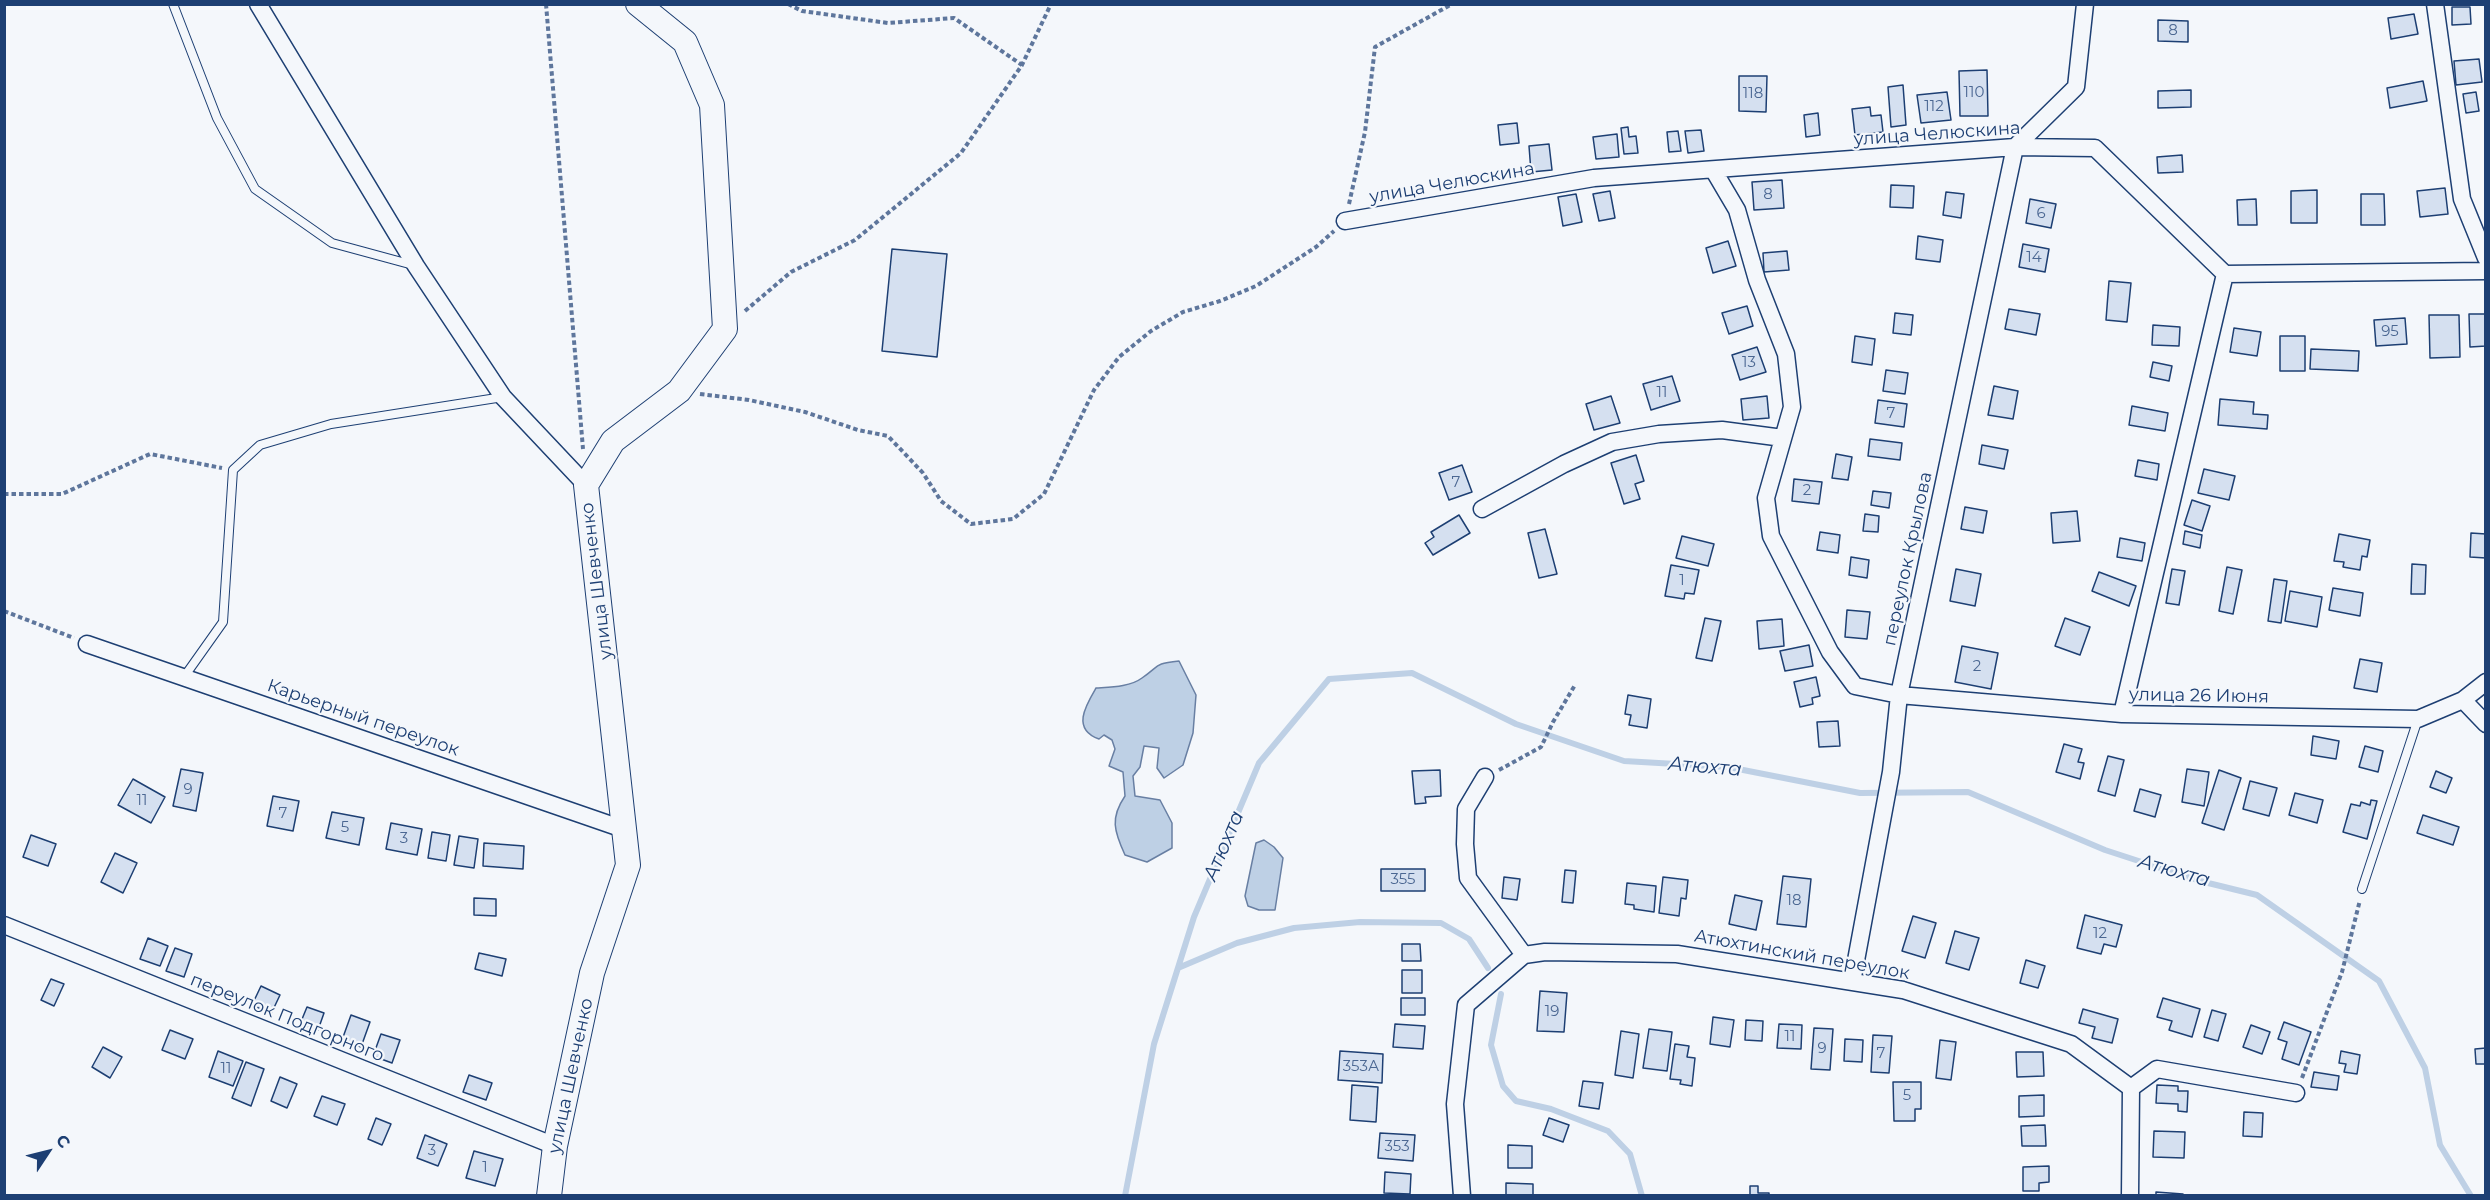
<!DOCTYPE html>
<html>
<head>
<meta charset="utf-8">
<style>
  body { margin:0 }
  #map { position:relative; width:2490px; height:1200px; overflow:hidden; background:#f4f7fb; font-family:Montserrat,sans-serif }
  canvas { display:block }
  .frame { position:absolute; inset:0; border:6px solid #1d3f73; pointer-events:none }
  .north { position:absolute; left:18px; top:1122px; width:60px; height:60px; -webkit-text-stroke:4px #f4f7fb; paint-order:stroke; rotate:55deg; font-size:16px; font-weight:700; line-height:24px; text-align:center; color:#1d3f73 }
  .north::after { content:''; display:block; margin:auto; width:21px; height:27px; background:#1d3f73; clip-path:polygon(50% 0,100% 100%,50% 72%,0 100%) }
</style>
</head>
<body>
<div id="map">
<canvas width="2490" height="1200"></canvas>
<div class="frame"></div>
<div class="north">С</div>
</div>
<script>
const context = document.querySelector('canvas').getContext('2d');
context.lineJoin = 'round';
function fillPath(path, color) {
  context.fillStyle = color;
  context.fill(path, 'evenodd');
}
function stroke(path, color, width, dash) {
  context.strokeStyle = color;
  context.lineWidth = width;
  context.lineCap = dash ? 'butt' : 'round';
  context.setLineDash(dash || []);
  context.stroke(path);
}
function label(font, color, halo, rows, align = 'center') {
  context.font = font + ' Montserrat,sans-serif';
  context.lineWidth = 4.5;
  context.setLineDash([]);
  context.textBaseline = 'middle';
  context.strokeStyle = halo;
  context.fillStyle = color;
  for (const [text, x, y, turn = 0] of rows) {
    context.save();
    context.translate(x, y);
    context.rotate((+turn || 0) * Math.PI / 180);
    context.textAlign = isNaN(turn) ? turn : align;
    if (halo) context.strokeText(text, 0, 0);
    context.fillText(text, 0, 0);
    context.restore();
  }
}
const water = new Path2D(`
  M1179 661 1196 695 1193 733 1183 765 1164 778 1157 768 1159 748 1144 746 1140 767 1133 776 1135 796 1160 800 1172 823V848L1147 862 1125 855C1114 831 1110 818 1125 796L1123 772 1109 766 1115 749 1112 740 1104 735 1099 739C1071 729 1086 705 1096 688 1111 687 1130 687 1142 678 1161 665 1153 664 1179 661Z
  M1264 840 1274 847 1283 858 1275 910H1259L1248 906 1245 896 1256 843Z`);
const stream = new Path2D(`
  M1178 968 1237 943 1294 928 1360 922 1441 923 1469 939 1488 968
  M1501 994 1491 1045 1503 1086 1516 1101 1551 1109 1608 1131 1630 1154 1642 1196
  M1125 1196 1154 1044 1194 917 1259 763 1329 679 1412 673 1516 724 1624 761 1728 767 1860 793 1968 792 2105 850 2200 881 2257 895 2379 981 2425 1068 2440 1145 2471 1196`);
const building = new Path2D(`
  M2452 7H2470L2471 24 2452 25Z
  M2414 14 2418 34 2391 39 2388 18Z
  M2158 20 2188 21V42L2158 41Z
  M2479 59 2482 82 2456 85 2454 61Z
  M1987 70 1988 116H1960L1959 71Z
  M1739 76H1767L1766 112 1739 111Z
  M2423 81 2427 101 2390 108 2387 88Z
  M1903 85 1906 125 1891 127 1888 87Z
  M2191 90V107L2158 108V91Z
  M1947 92 1951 120 1921 123 1917 95Z
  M2476 92 2479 111 2466 113 2463 94Z
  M1870 107 1871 116 1881 115 1883 132 1855 135 1852 109Z
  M1818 113 1820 135 1806 137 1804 115Z
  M1517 123 1519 143 1500 145 1498 125Z
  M1628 127 1629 137 1636 136 1638 153 1624 154 1621 128Z
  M1701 130 1704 151 1688 153 1685 131Z
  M1678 131 1681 151 1669 152 1667 132Z
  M1617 134 1619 157 1596 159 1593 137Z
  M1549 144 1552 170 1531 172 1529 146Z
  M2182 155 2183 172 2158 173 2157 157Z
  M1782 180 1784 208 1754 210 1752 182Z
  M1891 185 1914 186 1913 208 1890 207Z
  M2445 188 2448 214 2420 217 2417 191Z
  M2317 190V223H2291V191Z
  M1610 191 1615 218 1599 221 1593 194Z
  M1946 192 1964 194 1961 218 1943 215Z
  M1576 194 1582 222 1563 226 1558 197Z
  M2361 194H2384L2385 225H2361Z
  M2030 199 2056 204 2051 228 2026 223Z
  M2256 199 2257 225H2238L2237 200Z
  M1918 236 1943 240 1940 262 1916 259Z
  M1728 241 1736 266 1713 273 1706 248Z
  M2023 244 2049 249 2045 272 2019 267Z
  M892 249 947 254 937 357 882 351Z
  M1787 251 1789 270 1764 272 1763 253Z
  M2109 281 2131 283 2127 322 2106 320Z
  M1747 306 1753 326 1729 334 1722 313Z
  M2009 309 2040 314 2036 335 2005 329Z
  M1895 313 1913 315 1911 335 1893 333Z
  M2469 314H2486V346L2470 347Z
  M2429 315H2459L2460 357 2430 358Z
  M2405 318 2407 344 2376 346 2374 320Z
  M2153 325 2180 327 2179 346 2152 345Z
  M2234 328 2261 332 2257 356 2230 352Z
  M1855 336 1875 339 1872 365 1852 362Z
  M2280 336H2305V371H2280Z
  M1757 347 1766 372 1740 380 1732 355Z
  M2311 349 2359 351 2358 371 2310 369Z
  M2153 362 2172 366 2169 381 2150 377Z
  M1886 370 1908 373 1905 394 1883 391Z
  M1672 376 1680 401 1651 410 1643 384Z
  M1994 386 2018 391 2013 419 1988 415Z
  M1611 396 1620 423 1594 430 1586 404Z
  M1767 396 1769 418 1743 420 1741 399Z
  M2220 399 2254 402 2253 414 2268 415 2267 429 2218 425Z
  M1878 400 1907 404 1904 427 1875 423Z
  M2132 406 2168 413 2165 431 2129 425Z
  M1870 439 1902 443 1900 460 1868 456Z
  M1982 445 2008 450 2004 469 1979 464Z
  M1836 454 1852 457 1848 480 1832 478Z
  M1636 455 1644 481 1635 484 1640 499 1624 504 1611 463Z
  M2138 460 2159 464 2157 480 2135 476Z
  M1462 465 1472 492 1449 500 1439 473Z
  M2204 469 2235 476 2229 500 2198 493Z
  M1794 479 1822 482 1819 504 1792 501Z
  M1873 491 1891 493 1889 508 1871 505Z
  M2192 500 2210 506 2202 531 2184 525Z
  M1965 507 1987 511 1983 533 1961 529Z
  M2077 511 2080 541 2053 543 2051 513Z
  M1865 514 1879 516 1878 532 1863 531Z
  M1459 515 1470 533 1433 555 1425 543 1434 537 1431 532Z
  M1545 529 1557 574 1539 578 1528 533Z
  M2185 531 2202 535 2200 548 2183 544Z
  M1820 532 1840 535 1838 553 1817 550Z
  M2471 533 2486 534V558L2470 557Z
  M2339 534 2370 540 2367 557 2362 556 2360 570 2343 567 2344 562 2334 561Z
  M1682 536 1714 544 1708 566 1676 558Z
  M2120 538 2145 543 2142 561 2117 557Z
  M1851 557 1869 560 1867 578 1849 575Z
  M2412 564 2426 565 2425 594H2411Z
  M1671 565 1699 570 1694 594 1685 593 1684 599 1665 596Z
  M2227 567 2242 570 2233 614 2219 611Z
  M1956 569 1981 574 1975 606 1950 601Z
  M2172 569 2185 571 2179 605 2166 603Z
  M2099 572 2136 586 2129 606 2092 591Z
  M2274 579 2287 581 2281 623 2268 621Z
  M2333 588 2363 593 2360 616 2329 610Z
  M2290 591 2322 597 2317 627 2285 621Z
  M1847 610 1870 612 1867 639 1845 637Z
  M1705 618 1721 621 1712 661 1696 658Z
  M2065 618 2090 627 2080 655 2055 646Z
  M1782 619 1784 646 1759 649 1757 621Z
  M1809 645 1813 666 1785 671 1780 651Z
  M1962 646 1998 653 1991 689 1955 682Z
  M2360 659 2382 663 2377 692 2354 688Z
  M1816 677 1820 696 1812 698 1813 704 1800 707 1794 682Z
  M1628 695 1651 699 1647 728 1629 725 1631 715 1625 714Z
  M1838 721 1840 746 1819 747 1817 722Z
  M2313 736 2339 741 2336 759 2311 755Z
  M2064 744 2082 749 2078 762 2084 763 2080 779 2056 772Z
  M2365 746 2383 751 2378 772 2359 767Z
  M2108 756 2124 760 2115 796 2098 791Z
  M181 769 203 773 196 811 173 806Z
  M2187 769 2209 772 2204 806 2182 802Z
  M1440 770 1441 796 1425 797 1426 803 1415 804 1412 771Z
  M2219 770 2241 778 2224 830 2202 823Z
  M2436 771 2452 778 2446 793 2430 787Z
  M133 779 165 797 151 823 118 805Z
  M2250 781 2277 788 2269 816 2243 809Z
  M2140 789 2161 795 2155 817 2134 811Z
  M2295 793 2323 800 2317 823 2289 815Z
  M273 796 299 801 293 831 267 826Z
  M2371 800 2377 801 2367 839 2343 832 2351 804 2360 806 2361 802 2370 805Z
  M332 812 364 818 359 845 326 838Z
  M2423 815 2459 827 2453 845 2417 833Z
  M391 823 422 829 417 855 386 849Z
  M432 832 450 835 446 861 428 858Z
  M31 835 56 844 48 866 23 857Z
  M459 836 478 839 474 868 454 865Z
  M484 843 524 846 523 869 483 866Z
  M115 853 137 863 123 893 101 882Z
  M1381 869H1425V891H1381Z
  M1565 870 1576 871 1573 903 1562 902Z
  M1783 876 1811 879 1806 927 1777 924Z
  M1504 877 1520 879 1517 900 1502 898Z
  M1663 877 1688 880 1686 899 1681 898 1679 916 1659 913Z
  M1627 883 1656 886 1654 912 1634 909V905L1625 904Z
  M1735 895 1762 901 1756 930 1729 924Z
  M474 898 496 899V916L474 915Z
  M2085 915 2122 925 2116 947 2104 944 2101 954 2077 948Z
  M1913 916 1936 923 1925 958 1902 951Z
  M1955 931 1979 938 1969 970 1946 963Z
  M148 938 168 946 160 966 140 959Z
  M1402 944H1420L1421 961H1402Z
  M175 948 192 954 184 977 166 971Z
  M479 953 506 959 502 976 475 969Z
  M2026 960 2045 966 2038 988 2020 983Z
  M1402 970H1422V993H1402Z
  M51 979 64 984 54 1006 41 1000Z
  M261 986 280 995 271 1014 252 1005Z
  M1540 991 1567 993 1564 1032 1537 1031Z
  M1401 998H1425V1015H1401Z
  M2163 998 2200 1009 2192 1037 2169 1030 2172 1021 2157 1017Z
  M307 1007 324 1013 318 1030 300 1024Z
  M2083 1009 2118 1019 2112 1043 2092 1038 2095 1027 2079 1023Z
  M2212 1010 2226 1014 2218 1041 2204 1037Z
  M351 1015 370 1022 361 1047 342 1040Z
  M1713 1017 1734 1020 1730 1047 1710 1044Z
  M1746 1020 1763 1021 1762 1041 1745 1040Z
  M2284 1022 2311 1032 2299 1065 2282 1059 2287 1042 2278 1039Z
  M1395 1024 1425 1026 1423 1049 1393 1047Z
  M1779 1024 1802 1025 1801 1049 1777 1048Z
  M2251 1025 2270 1032 2262 1054 2243 1047Z
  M1814 1028 1833 1029 1830 1070 1811 1069Z
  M1649 1029 1672 1032 1667 1071 1643 1068Z
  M170 1030 193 1039 185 1059 162 1050Z
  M1621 1031 1639 1034 1633 1078 1615 1075Z
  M381 1034 400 1040 392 1063 373 1056Z
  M1873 1035 1892 1036 1889 1073 1871 1072Z
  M1845 1039 1863 1040 1862 1062 1844 1061Z
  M1940 1040 1956 1042 1951 1080 1936 1078Z
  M1675 1044 1689 1046 1687 1057 1695 1058 1692 1086 1680 1084 1681 1080 1670 1079Z
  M103 1047 122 1057 110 1078 92 1067Z
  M2486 1048V1069L2485 1064H2476L2475 1049Z
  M218 1051 243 1061 233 1086 209 1077Z
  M1340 1051 1383 1054 1382 1083 1338 1080Z
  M2341 1051 2360 1055 2357 1074 2344 1072 2346 1064 2339 1063Z
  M2016 1052H2043L2044 1076 2017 1077Z
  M246 1062 264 1069 251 1106 232 1098Z
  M2314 1072 2339 1076 2337 1090 2311 1087Z
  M469 1075 492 1083 486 1100 463 1092Z
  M280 1077 297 1084 287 1108 271 1101Z
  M1583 1081 1603 1083 1599 1109 1579 1106Z
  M1893 1082H1921V1109H1915V1121H1894Z
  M1352 1085 1378 1087 1376 1122 1350 1120Z
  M2157 1085 2178 1086V1091H2188L2187 1112 2178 1111V1104L2156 1103Z
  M2044 1095V1116L2019 1117V1096Z
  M322 1096 345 1104 337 1125 314 1116Z
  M2244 1112 2263 1113 2262 1137 2243 1136Z
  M376 1118 391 1124 382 1145 368 1139Z
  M1549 1118 1569 1125 1563 1142 1543 1135Z
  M2045 1125 2046 1146H2022L2021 1126Z
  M2154 1131 2185 1132 2184 1158 2153 1157Z
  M1380 1133 1415 1135 1413 1161 1378 1158Z
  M425 1135 447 1144 438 1166 417 1158Z
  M1508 1145 1532 1146V1168H1508Z
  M474 1151 503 1159 495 1186 466 1178Z
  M2049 1166V1182L2039 1183V1191H2023V1167Z
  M1385 1172 1411 1174 1410 1194 1384 1193Z
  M1506 1183 1533 1184V1196H1506Z
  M1750 1186H1758V1193H1769V1196H1750Z
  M2156 1192 2183 1194V1196H2156Z`);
const path = new Path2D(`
  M546 4 583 449
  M788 4 802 11 888 23 954 18 1022 65
  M1349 204 1365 132 1375 47 1452 4
  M745 311 791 272 855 240 961 153 1022 65 1051 4
  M700 394 749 400 805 412 858 430 888 436 923 473 941 501 971 524 1013 519 1044 494 1094 390 1119 357 1151 331 1183 312 1220 301 1256 286 1316 247 1334 231
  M4 494H62L150 454 222 468
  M4 611 74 638
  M1499 770 1541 747 1553 722 1575 685
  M2302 1078 2342 972 2360 900`);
const lane = new Path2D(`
  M173 4 217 118 255 189 332 243 413 265
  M184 677 223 622 233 470 260 445 331 424 503 397
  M2362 889 2418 719`);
const street = new Path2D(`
  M258 4 416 266 503 397 586 485
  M2435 4 2462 199 2486 258
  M1714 171 1737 210 1757 280 1786 354 1792 407 1766 498 1771 536 1830 652 1855 686 1899 695 2122 714 2418 719 2463 700 2486 724
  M1345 221 1594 178 2015 147 2095 148 2225 274 2486 271
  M1482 509 1564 464 1612 442 1659 434 1722 430 1783 438
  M87 644 626 830
  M2463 700 2486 682
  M2122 714 2225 274
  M1485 777 1466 809 1465 844 1468 878 1524 955
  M4 925 555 1146
  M1524 955 1545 952 1677 954 1903 990 2071 1044 2131 1088 2157 1069 2296 1093
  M1852 982 1891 772 1899 695 2015 147 2076 87 2085 4
  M1462 1196 1455 1104 1466 1005 1524 955
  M2130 1196 2131 1088`);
const secondary = new Path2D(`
  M549 1196 555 1146 592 973 628 865 586 485 613 441 679 391 725 329 712 105 685 42 638 4`);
const numberNames = [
  ["8",2173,31],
  ["110",1974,93],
  ["118",1753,94],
  ["112",1934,107],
  ["8",1768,195],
  ["6",2041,214],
  ["14",2034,258],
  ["95",2390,332],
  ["13",1749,363],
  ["11",1662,393],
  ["7",1891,414],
  ["7",1456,483],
  ["2",1807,491],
  ["1",1682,581],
  ["2",1977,667],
  ["9",188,790],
  ["11",142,801],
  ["7",283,814],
  ["5",345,828],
  ["3",404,839],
  ["355",1403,880],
  ["18",1794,901],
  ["12",2100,934],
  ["19",1552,1012],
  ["11",1790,1037],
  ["9",1822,1049],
  ["7",1881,1054],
  ["353А",1361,1067],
  ["11",226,1069],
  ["5",1907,1096],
  ["353",1397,1147],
  ["3",432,1151],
  ["1",485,1168]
];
const streetNames = [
  ["улица Челюскина",1937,134,-4],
  ["улица Челюскина",1452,183,-10],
  ["переулок Крылова",1908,559,-78],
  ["улица Шевченко",597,581,-97],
  ["улица 26 Июня",2199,696,1],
  ["Карьерный переулок",363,718,19],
  ["Атюхтинский переулок",1802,955,10],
  ["переулок Подгорного",287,1018,22],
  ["улица Шевченко",571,1076,-78]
];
const waterNames = [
  ["Атюхта",1705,767,5],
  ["Атюхта",1224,846,-67],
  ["Атюхта",2174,871,16]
];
fillPath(water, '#bed0e5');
stroke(water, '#687fa3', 1.5);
stroke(stream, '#bed0e5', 6);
fillPath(building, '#d5e0f0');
stroke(building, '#1d3f73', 1.5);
stroke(lane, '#1d3f73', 10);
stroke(street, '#1d3f73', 19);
stroke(secondary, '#1d3f73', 26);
stroke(path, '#5e769c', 4, [4.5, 3]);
stroke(lane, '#f4f7fb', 8);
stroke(street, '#f4f7fb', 16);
stroke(secondary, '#f4f7fb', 24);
label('15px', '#4b6792', null, numberNames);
label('18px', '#1d3f73', '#f4f7fb', streetNames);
label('italic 20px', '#1d3f73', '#f4f7fb', waterNames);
</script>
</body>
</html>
